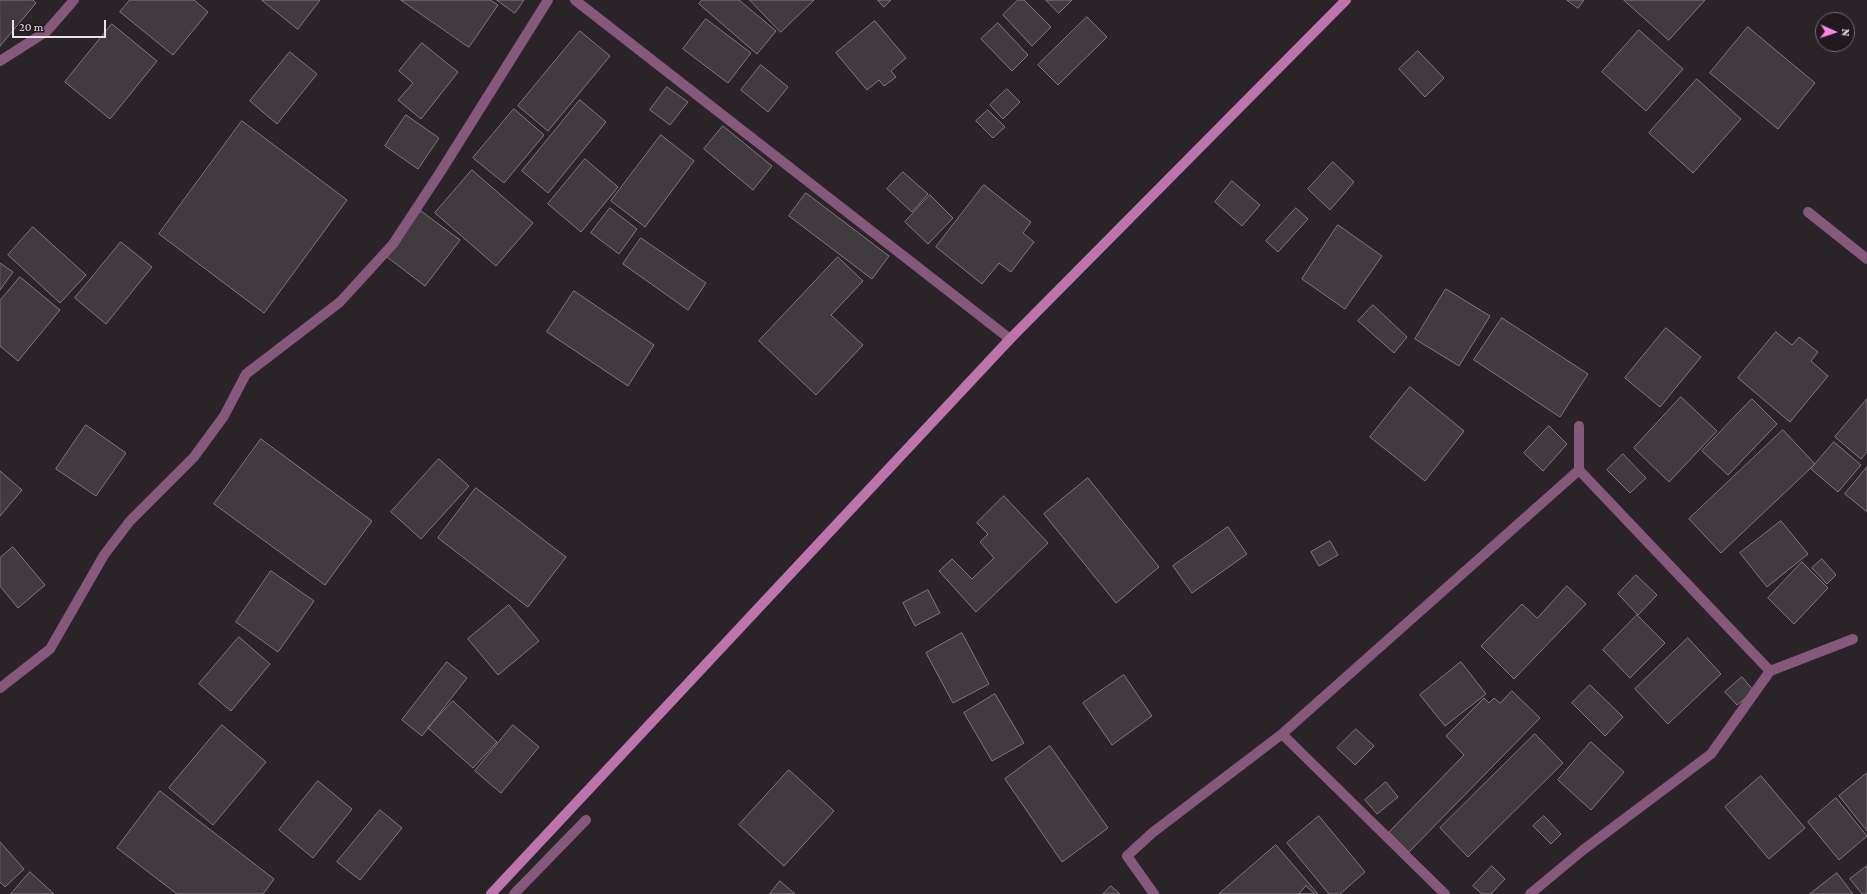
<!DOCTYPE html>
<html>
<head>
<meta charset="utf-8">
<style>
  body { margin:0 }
  #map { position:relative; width:1867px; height:894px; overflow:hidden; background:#2a2328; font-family:"Crimson Pro",serif }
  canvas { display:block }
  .north { position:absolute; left:1815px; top:12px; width:40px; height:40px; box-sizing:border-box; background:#20191e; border:1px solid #706a6e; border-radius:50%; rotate:93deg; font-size:11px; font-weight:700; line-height:16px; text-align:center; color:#e8e3e7 }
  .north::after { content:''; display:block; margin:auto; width:14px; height:18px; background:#fc86e4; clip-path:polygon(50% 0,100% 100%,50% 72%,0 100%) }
  .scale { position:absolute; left:12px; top:20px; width:94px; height:18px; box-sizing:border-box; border:2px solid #e8e3e7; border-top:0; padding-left:5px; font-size:12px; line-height:14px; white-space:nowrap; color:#e8e3e7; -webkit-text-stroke:3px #20191e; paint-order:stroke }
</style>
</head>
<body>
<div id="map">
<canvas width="1867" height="894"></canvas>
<div class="north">N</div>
<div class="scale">20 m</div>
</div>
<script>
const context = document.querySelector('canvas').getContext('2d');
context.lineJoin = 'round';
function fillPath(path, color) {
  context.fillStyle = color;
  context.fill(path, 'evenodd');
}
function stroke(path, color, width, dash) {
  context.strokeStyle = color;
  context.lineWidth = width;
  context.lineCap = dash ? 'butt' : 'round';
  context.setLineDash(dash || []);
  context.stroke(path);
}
const building = new Path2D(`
  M0 0H33L36 3 0 46Z
  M130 0H194L208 12 173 55 120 12Z
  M262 0H320L298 29Z
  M401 0H490L498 5 469 47Z
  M497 0H524L515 13Z
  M702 0H739L776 31 757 54 699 4Z
  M750 0H814L781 32Z
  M878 0H891L884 7Z
  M1018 0H1024L1051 27 1032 46 1003 15Z
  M1046 0H1072L1059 13Z
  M1567 0H1584L1578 8Z
  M1624 0H1705L1669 40Z
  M1087 17 1107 37 1058 85 1038 65Z
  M706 19 751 53 728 83 683 49Z
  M875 21 906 58 891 71 896 77 884 86 879 80 867 90 836 53Z
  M998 23 1028 55 1012 71 981 39Z
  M112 24 157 61 110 119 65 82Z
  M1748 27 1815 83 1778 129 1710 73Z
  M1639 30 1683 69 1646 111 1602 72Z
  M580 31 610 56 548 131 518 106Z
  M422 43 458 72 421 119 398 100 413 83 399 71Z
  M1418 51 1444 78 1425 97 1399 69Z
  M290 52 317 74 277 124 250 101Z
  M761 65 788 87 768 112 741 90Z
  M1697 79 1741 119 1693 173 1649 133Z
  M667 87 688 102 670 125 650 110Z
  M1007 89 1020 102 1003 119 990 105Z
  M580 100 606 122 548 193 522 171Z
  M514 109 544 135 504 183 473 158Z
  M988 110 1005 127 993 138 976 121Z
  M406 115 439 138 418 169 385 146Z
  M242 121 347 200 264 313 159 234Z
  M723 126 772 166 753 190 704 149Z
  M661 135 694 161 645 227 611 201Z
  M585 159 618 187 581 232 548 204Z
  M1333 162 1354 182 1330 210 1308 189Z
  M472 170 533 223 496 266 435 213Z
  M903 172 928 194 912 212 887 189Z
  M1232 181 1260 205 1242 226 1215 202Z
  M984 185 1031 222 1023 233 1034 242 1011 272 999 263 982 284 936 247Z
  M806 193 889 256 872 279 789 216Z
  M930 195 953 218 928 244 905 222Z
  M610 208 637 229 619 254 591 233Z
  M1296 208 1308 219 1278 252 1266 241Z
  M421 211 460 240 425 286 387 257Z
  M1338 225 1382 256 1345 309 1302 279Z
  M33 227 86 275 60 303 8 255Z
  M641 238 706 283 688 310 623 264Z
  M121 242 152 267 106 324 75 298Z
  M838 257 863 281 831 315 863 345 816 395 759 341Z
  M0 263 13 272 0 290Z
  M20 277 60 310 18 361 0 346V301Z
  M1446 289 1490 316 1459 366 1415 339Z
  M574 291 654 345 628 386 547 332Z
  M1373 305 1407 337 1394 353 1358 321Z
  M1502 318 1588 374 1560 417 1474 360Z
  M1666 328 1701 357 1660 407 1625 378Z
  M1776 332 1792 345 1799 337 1818 352 1811 361 1828 376 1790 422 1738 378Z
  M1410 387 1464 431 1425 481 1370 437Z
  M1681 397 1717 431 1669 482 1634 448Z
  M1752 399 1777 424 1728 475 1702 451Z
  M1867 399V452L1861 459 1835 437Z
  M86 425 126 453 96 496 56 469Z
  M1549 426 1567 444 1543 471 1524 453Z
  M1783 430 1815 464 1721 553 1689 519Z
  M261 439 372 521 325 585 214 504Z
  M1834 442 1861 465 1838 492 1811 469Z
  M1623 454 1646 478 1630 493 1607 470Z
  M439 459 469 486 421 539 391 512Z
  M1867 467V512L1845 494Z
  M0 471 22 490 0 516Z
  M1088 478 1159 567 1116 603 1044 514Z
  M476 488 566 557 528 607 438 538Z
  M1004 496 1048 543 976 612 939 571 952 559 972 579 994 558 980 542 988 534 977 523Z
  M1781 521 1808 554 1767 587 1740 553Z
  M1228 527 1247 554 1192 593 1173 566Z
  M1330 541 1338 555 1319 566 1311 552Z
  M13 547 45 585 18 608 0 586V558Z
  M1822 559 1836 575 1827 584 1812 568Z
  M1802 562 1828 588 1794 624 1768 598Z
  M271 571 314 601 278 652 236 622Z
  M1636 575 1657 595 1638 615 1618 594Z
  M1567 586 1586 604 1514 679 1481 646 1522 604 1537 618Z
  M928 590 940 613 915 626 903 603Z
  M509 605 539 641 498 675 468 639Z
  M1637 615 1665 643 1630 678 1603 650Z
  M962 633 989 684 953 703 926 653Z
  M239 637 270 664 231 711 199 684Z
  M1688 638 1721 674 1668 724 1635 689Z
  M447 662 467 678 422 736 402 720Z
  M1461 662 1486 694 1445 726 1420 695Z
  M1124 675 1152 716 1112 745 1083 703Z
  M1742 677 1754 691 1737 705 1725 692Z
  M1590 685 1623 717 1605 736 1572 703Z
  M1512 691 1540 718 1409 852 1389 832 1464 755 1446 736 1484 698 1489 703 1494 698 1500 703Z
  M995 694 1024 743 992 761 964 713Z
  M453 701 497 742 473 768 428 728Z
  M222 725 266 762 213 825 169 788Z
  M513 725 539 747 501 793 475 771Z
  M1356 729 1374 746 1355 765 1337 748Z
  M1535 734 1563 763 1468 857 1440 828Z
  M1591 742 1624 772 1591 810 1558 780Z
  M1050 746 1108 828 1062 862 1005 779Z
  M789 770 834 811 784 866 739 825Z
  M1867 773V831L1839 796Z
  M1761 776 1805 828 1769 859 1725 807Z
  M318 781 352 809 313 858 279 830Z
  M1386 782 1398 797 1377 814 1365 800Z
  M160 791 274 879 263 894H177L117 848Z
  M1836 798 1867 836 1839 860 1808 822Z
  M380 810 402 828 360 880 337 862Z
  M1319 816 1365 872 1340 894H1329L1287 843Z
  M1544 816 1561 834 1551 844 1533 826Z
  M0 842 24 869 5 887 0 882Z
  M1276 845 1318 894H1219Z
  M1492 866 1505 879 1491 894H1482L1473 886Z
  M1867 866V894H1862L1850 879Z
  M30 872 54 894H11Z
  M1837 873 1853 894H1810Z
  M780 881 795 894H770Z
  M1111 886 1120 894H1103Z
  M1306 886 1315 894H1299Z`);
const street = new Path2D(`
  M575 0 1010 339
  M0 61 47 31 74 0
  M1808 212 1867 259
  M1579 470 1770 671
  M0 688 50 649 104 555 130 521 194 457 224 416 246 374 340 302 393 244 441 171 548 0
  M1282 734 1445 894
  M514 894 586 820
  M1154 894 1127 856 1152 833 1282 734 1579 470V426
  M1530 894 1583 850 1711 754 1770 671 1853 639`);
const secondary = new Path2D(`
  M491 894 1010 339 1346 0`);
fillPath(building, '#413a3f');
stroke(building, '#82797f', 1);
stroke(street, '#86587c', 10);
stroke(secondary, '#bd74ad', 10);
</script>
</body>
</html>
